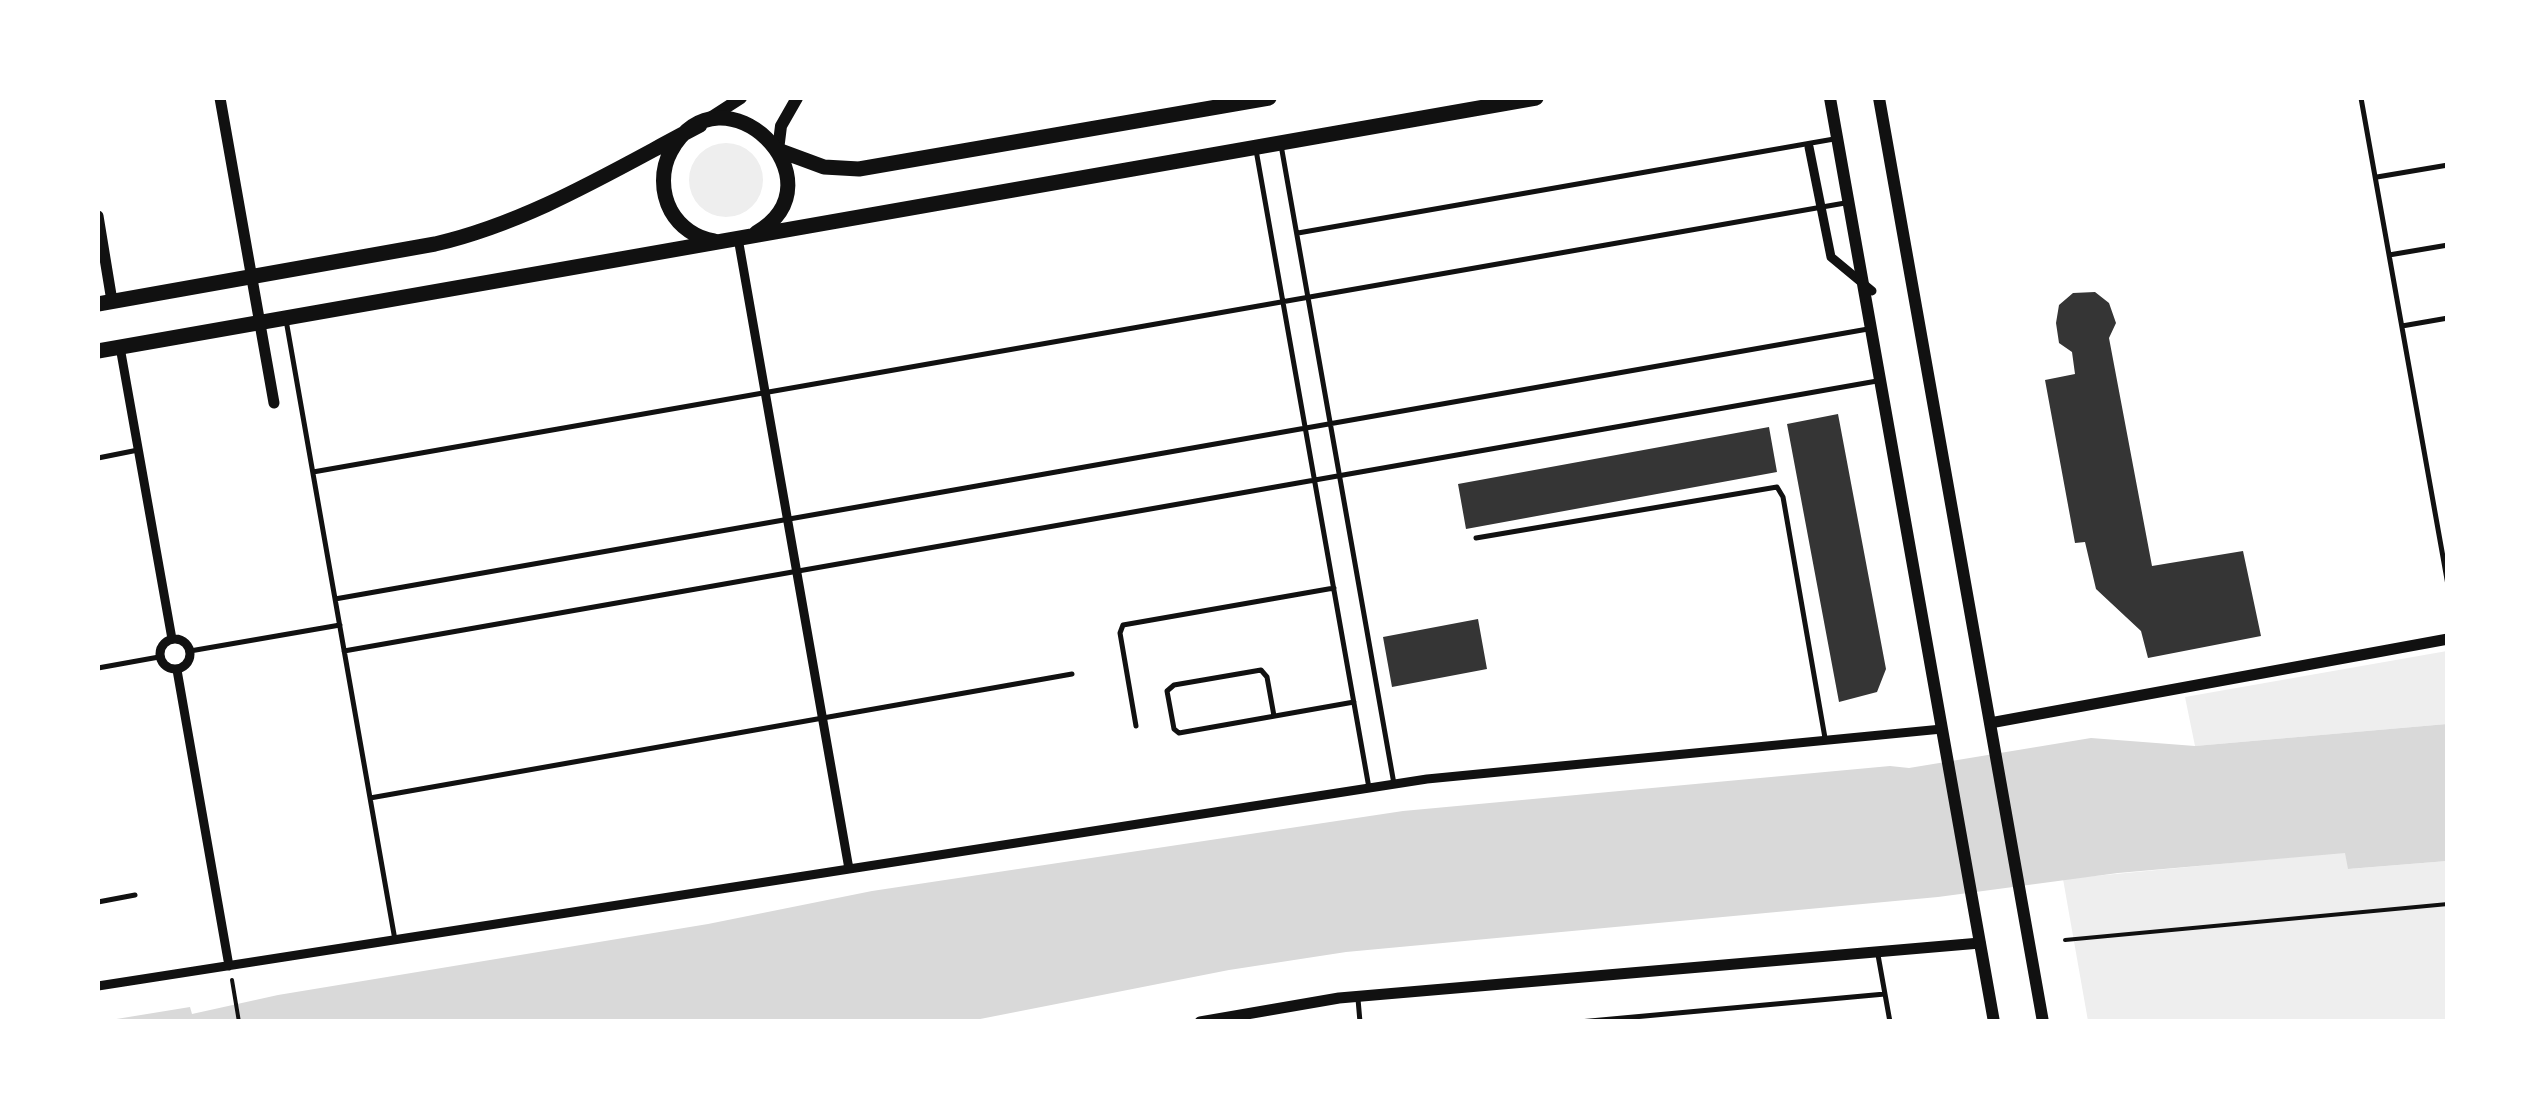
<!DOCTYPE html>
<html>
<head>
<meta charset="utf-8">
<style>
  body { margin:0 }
  #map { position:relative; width:2545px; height:1119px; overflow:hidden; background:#fff; font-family:Inter,sans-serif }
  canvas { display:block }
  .frame { position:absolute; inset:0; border:100px solid #fff; pointer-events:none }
</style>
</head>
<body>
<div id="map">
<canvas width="2545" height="1119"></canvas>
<div class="frame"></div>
</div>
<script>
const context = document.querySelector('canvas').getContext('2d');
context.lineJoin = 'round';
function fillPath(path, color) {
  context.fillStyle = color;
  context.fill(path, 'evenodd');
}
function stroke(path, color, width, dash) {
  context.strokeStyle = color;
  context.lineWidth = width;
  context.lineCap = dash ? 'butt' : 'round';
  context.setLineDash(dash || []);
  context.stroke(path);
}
const green = new Path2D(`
  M689 180a37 37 0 1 1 74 0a37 37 0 1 1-74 0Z
  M2447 651V724L2195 746 2185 697Z
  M2346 852 2349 869 2447 861V1021H2088L2063 879Z`);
const water = new Path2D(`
  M2447 724V861L2348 869 2345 853 2118 873 1938 897 1346 952 1229 970 970 1021 98 1022 190 1007 192 1014 278 995 708 924 872 891 1403 811 1890 766 1909 768 2091 738 2195 746Z`);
const building = new Path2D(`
  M2095 292 2109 303 2116 323 2109 338 2152 566 2243 551 2261 636 2148 658 2141 631 2096 589 2085 542 2075 543 2045 380 2075 374 2072 352 2059 343 2056 323 2059 305 2073 293Z
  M1838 414 1886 669 1877 692 1839 702 1787 424Z
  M1769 427 1777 472 1466 529 1458 484Z
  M1478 619 1487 669 1392 687 1383 637Z`);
const path = new Path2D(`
  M2065 940 2448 904
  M232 980 239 1022`);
const service = new Path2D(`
  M2361 98 2448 585
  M1281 145 1394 784
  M1256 150 1369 788
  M2377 177 2448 165
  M1298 233 1834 139
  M2389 255 2448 245
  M286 320 395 940
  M2402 326 2448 318
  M98 458 138 450
  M313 472 1845 203
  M1476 538 1777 487 1783 497 1825 738
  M335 599 1868 329
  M190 651 340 625
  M344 651 1877 381
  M98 668 159 657
  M1274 716 1267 677 1261 670 1174 685 1167 691 1174 729 1179 733 1354 702
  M1136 726 1120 633 1123 625 1334 588
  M370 798 1072 674
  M98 902 135 895
  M1878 955 1890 1022
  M1358 999 1360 1022
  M1579 1022 1885 994`);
const minor = new Path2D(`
  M1809 147 1831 257 1872 291
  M738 238 849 869
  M120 347 172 639
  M160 654a15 15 0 1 1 30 0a15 15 0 1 1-30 0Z
  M177 670 229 966
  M98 986 1427 779 1942 729`);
const tertiary = new Path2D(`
  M220 98 274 403
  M98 216 112 301
  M1990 723 2448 639
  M1200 1022 1339 998 1980 943`);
const secondary = new Path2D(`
  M1830 98 1994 1022
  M1879 98 2043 1022
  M710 118 741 98
  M778 150 781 126 797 98`);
const primary = new Path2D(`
  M778 150 824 167 859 169 1269 98
  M714 241C696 238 680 227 671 211 661 192 661 169 671 151 722 60 846 181 756 233
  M98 304 435 244C530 222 614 170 700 125
  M98 351 1536 98`);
fillPath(green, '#eee');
fillPath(water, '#d9d9d9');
fillPath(building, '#353535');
stroke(path, '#111', 4);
stroke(service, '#111', 5);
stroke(minor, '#111', 9);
stroke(tertiary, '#111', 11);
stroke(secondary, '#111', 12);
stroke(primary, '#111', 15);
</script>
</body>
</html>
